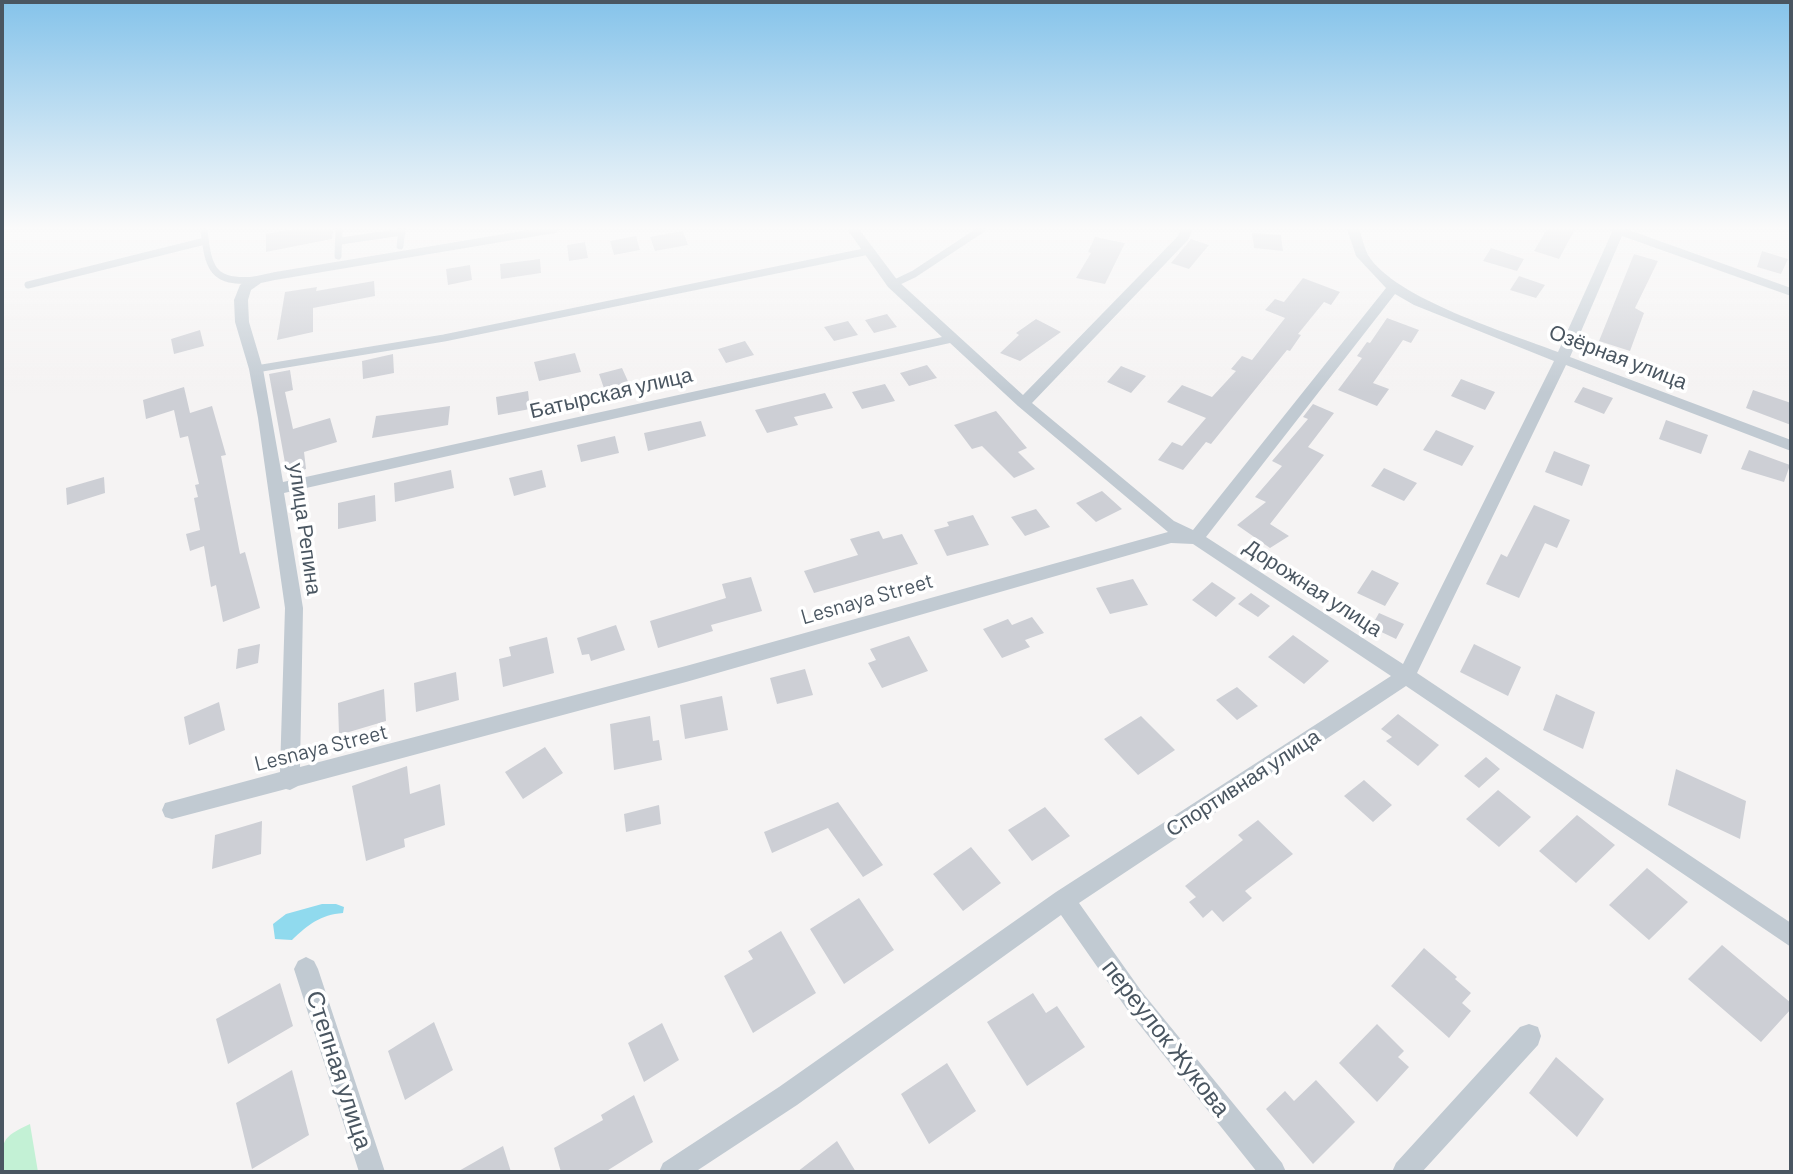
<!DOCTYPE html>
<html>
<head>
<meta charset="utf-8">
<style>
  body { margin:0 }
  #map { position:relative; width:1793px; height:1174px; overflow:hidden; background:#f5f3f3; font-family:Barlow,sans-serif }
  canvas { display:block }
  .frame { position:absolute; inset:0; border:4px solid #4a5661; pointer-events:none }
</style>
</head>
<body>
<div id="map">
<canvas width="1793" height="1174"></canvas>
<div class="frame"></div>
</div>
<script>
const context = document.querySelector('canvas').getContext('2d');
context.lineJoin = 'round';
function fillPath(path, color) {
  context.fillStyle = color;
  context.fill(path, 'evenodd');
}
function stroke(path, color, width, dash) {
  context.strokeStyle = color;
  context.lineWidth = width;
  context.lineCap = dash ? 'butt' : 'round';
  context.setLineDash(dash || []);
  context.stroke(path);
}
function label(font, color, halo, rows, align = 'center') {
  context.font = font + ' Barlow,sans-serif';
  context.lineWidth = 7;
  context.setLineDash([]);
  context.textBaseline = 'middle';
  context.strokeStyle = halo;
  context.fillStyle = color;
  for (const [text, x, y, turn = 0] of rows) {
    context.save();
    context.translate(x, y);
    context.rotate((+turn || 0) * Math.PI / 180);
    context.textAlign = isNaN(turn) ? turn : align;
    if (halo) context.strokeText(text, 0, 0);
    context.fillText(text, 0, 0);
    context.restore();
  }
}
const green = new Path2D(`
  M30 1124 38 1172H2C2 1141 0 1138 30 1124Z`);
const water = new Path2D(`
  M322 904H336L344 907 343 913C320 915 309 924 292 940L275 939 273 924 286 914Z`);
const building = new Path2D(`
  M294 229H333L332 239 266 252V234Z
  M1547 229H1575L1559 259 1534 251Z
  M683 231 688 245 655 251 650 237Z
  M1252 233 1281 235 1283 251 1254 248Z
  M636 236 640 250 614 255 610 241Z
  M1095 237 1125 243 1105 284 1076 278 1091 253 1088 252Z
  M1191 239 1209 245 1189 269 1171 263Z
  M585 242 588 258 569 261 567 245Z
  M1491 248 1524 259 1517 271 1483 261Z
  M1762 251 1788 259 1781 274 1757 267Z
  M1634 254 1658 261 1635 308 1644 313 1630 351 1599 341Z
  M540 259 541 273 501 279 500 264Z
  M470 265 472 280 448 285 446 269Z
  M1519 276 1545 285 1536 298 1510 290Z
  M1303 278 1340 292 1331 305 1324 302 1298 334 1301 335 1290 351 1287 350 1211 444 1206 442 1183 470 1158 460 1172 442 1182 446 1206 418 1167 402 1182 385 1212 397 1236 371 1231 369 1242 356 1252 360 1285 318 1265 310 1275 299 1284 302Z
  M374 281 375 296 313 308V332L277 340 285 292 317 287 316 291Z
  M887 314 897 327 874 333 865 320Z
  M1387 318 1419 330 1411 343 1403 340 1373 383 1389 389 1377 406 1338 390 1362 358 1357 356 1367 342 1370 343Z
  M1036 319 1061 332 1020 361 1000 353 1019 335 1016 333Z
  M848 321 858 335 834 341 824 327Z
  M200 330 204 346 174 354 171 339Z
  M745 341 754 355 726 363 718 349Z
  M575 353 581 372 539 381 534 362Z
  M393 354 394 373 363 379 362 361Z
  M927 365 937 378 909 386 900 373Z
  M1121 366 1146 376 1131 393 1107 382Z
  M622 368 631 388 606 394 599 374Z
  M290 370 293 390 285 392 293 429 330 418 337 442 304 452 306 469 287 474 269 374Z
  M1461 379 1495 392 1485 410 1451 396Z
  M885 384 895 401 862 409 852 392Z
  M184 387 190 413 212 406 226 455 221 456 240 554 245 552 260 608 223 622 216 585 211 587 204 546 190 551 186 534 200 530 194 498 198 497 195 485 199 484 188 436 180 438 174 410 146 419 143 400Z
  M1583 387 1613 398 1604 414 1574 402Z
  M1753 390 1791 403V425L1746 408Z
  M528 391 530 409 498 415 496 397Z
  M825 393 833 408 794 417 798 425 767 433 755 410Z
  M1313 404 1334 413 1308 447 1324 455 1270 524 1289 536 1270 548 1237 525 1266 502 1255 497 1282 466 1272 461 1308 419 1303 417Z
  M450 406 448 425 372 438 376 416Z
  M996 411 1027 448 1018 452 1035 469 1014 478 982 446 972 449 954 425Z
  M1666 420 1708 435 1701 454 1659 439Z
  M701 421 706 436 648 451 644 433Z
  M1436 430 1474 446 1462 466 1423 450Z
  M615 436 619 453 581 462 577 445Z
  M1749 450 1790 465 1784 482 1741 469Z
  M1554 451 1590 465 1582 486 1545 472Z
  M1384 468 1417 483 1404 501 1371 486Z
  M451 470 454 488 395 502 394 483Z
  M542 470 546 487 514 496 509 478Z
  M104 477 105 493 67 505 66 488Z
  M1102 491 1122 509 1096 522 1076 503Z
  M375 495 376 521 338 529V503Z
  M1534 505 1570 520 1557 548 1545 543 1519 598 1486 584 1501 554 1507 557Z
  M1036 509 1050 527 1025 536 1011 517Z
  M973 515 989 545 947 556 934 530 949 526 947 522Z
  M879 531 883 539 902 534 918 564 814 593 804 571 858 555 850 539Z
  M1372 570 1399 583 1385 606 1357 593Z
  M751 577 762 611 711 625 713 631 658 648 650 621 726 598 722 584Z
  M1133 579 1148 605 1110 614 1096 588Z
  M1212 582 1236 598 1216 617 1192 600Z
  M1251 593 1270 606 1258 617 1238 604Z
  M1379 613 1404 624 1396 639 1371 627Z
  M1032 617 1044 633 1025 640 1030 647 1002 658 983 629 1008 619 1012 625Z
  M616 625 625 650 591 661 589 654 582 655 577 638Z
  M1293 635 1329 661 1304 684 1268 657Z
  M909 636 928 671 882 688 868 663 876 660 870 649Z
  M547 637 554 673 503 687 499 659 511 656 509 647Z
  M260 644 258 663 236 669 238 649Z
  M1474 644 1521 667 1508 696 1460 672Z
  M805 669 813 695 777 704 770 678Z
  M456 672 459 700 416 712 414 683Z
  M1237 687 1258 706 1237 720 1216 700Z
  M384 689 386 721 339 735 338 703Z
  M1556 694 1595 712 1583 749 1543 730Z
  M722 696 728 730 685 739 680 705Z
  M219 702 225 730 189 745 184 717Z
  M1398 714 1439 745 1418 766 1386 741 1392 737 1381 729Z
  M650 716 653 741 659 740 662 760 614 770 610 724Z
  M1141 716 1175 750 1138 775 1104 739Z
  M545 747 563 773 523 799 505 772Z
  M1486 757 1500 769 1479 788 1464 776Z
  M407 766 410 794 440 784 445 825 404 839 405 847 366 861 352 786Z
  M1676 769 1746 801 1740 839 1668 805Z
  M1364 780 1392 805 1373 822 1344 796Z
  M1498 790 1531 817 1499 847 1466 819Z
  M838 802 883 865 863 877 828 828 772 853 764 832Z
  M659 805 661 824 626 832 624 814Z
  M1045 807 1070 836 1032 861 1008 830Z
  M1577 815 1615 845 1576 883 1539 851Z
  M1258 820 1293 854 1245 891 1252 898 1223 922 1212 910 1203 918 1189 902 1196 897 1185 886 1243 840 1238 835Z
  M262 821 261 854 212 869 215 835Z
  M971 847 1001 883 963 911 933 874Z
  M1647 868 1688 902 1649 940 1609 905Z
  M859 898 894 950 844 984 810 929Z
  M781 931 816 993 753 1033 724 976 753 959 748 951Z
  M1722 945 1791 1003V1009L1761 1042 1688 979Z
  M1424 948 1457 977 1455 979 1471 993 1462 1003 1471 1011 1449 1038 1391 986Z
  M280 983 293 1026 228 1064 216 1019Z
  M1033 993 1046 1013 1057 1006 1085 1047 1027 1086 987 1022Z
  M434 1022 453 1070 405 1100 388 1051Z
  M662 1023 679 1060 644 1082 628 1043Z
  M1377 1024 1404 1051 1398 1057 1409 1067 1377 1102 1339 1063Z
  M1556 1057 1604 1099 1577 1137 1529 1093Z
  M947 1063 976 1111 929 1144 901 1094Z
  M292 1070 309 1135 252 1169 236 1103Z
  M1316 1080 1355 1122 1313 1164 1266 1109 1285 1091 1294 1101Z
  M634 1095 653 1142 605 1172H561L554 1148 603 1120 601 1115Z
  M837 1141 856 1172H797Z
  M503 1146 511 1172H457Z`);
const lane = new Path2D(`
  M204 229C208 268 212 284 255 280
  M341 241 402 232
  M400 246 402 229
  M338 256 339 229
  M893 284 914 274 982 229
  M28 285 205 241
  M256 369 444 338 869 251`);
const street = new Path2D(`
  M534 229H561L555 233 275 280 261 283 251 290 248 300 249 322 263 369 283 482 942 337 888 287 847 229H859L898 281 1023 395 1178 236 1181 229H1193L1188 240 1032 403 1174 521 1193 530 1386 288 1356 256 1347 229H1359C1362 237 1364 247 1368 255 1395 299 1509 333 1558 352L1612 232 1609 229H1626L1791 288V296L1622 236 1570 357 1791 440V451L1566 365 1417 673 1791 923V947L1406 686 1079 903 1142 992 1282 1163 1286 1172H1257L1126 1008 1061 915 797 1105 695 1172H659L663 1163 779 1087 1056 892 1391 676 1193 544 1171 543 686 682 298 786 290 790 286 789 172 819 165 817 162 810 165 803 280 772 285 608 258 418 249 369 235 322 234 300 240 285 252 277 275 272ZM1395 294 1414 305 1554 361 1403 664 1206 537ZM950 343 1018 406 1168 532 686 666 300 767 303 608 284 493Z
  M306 957 314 961 318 969 385 1172H359L294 969 298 961Z
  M1529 1024 1538 1027 1541 1036 1538 1045 1422 1172H1392L1396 1163 1520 1027Z`);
const streetNames = [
  ["Озёрная улица",1618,357,21],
  ["Батырская улица",611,393,-13],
  ["улица Репина",305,529,82],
  ["Дорожная улица",1313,588,33],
  ["Lesnaya Street",867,599,-16],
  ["Lesnaya Street",321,748,-14],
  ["Спортивная улица",1243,783,-33]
];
const nearStreetnames = [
  ["переулок Жукова",1166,1038,52],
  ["Степная улица",339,1070,72]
];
fillPath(green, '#c3f1d5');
fillPath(water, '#90daee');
fillPath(building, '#cdcfd5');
stroke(lane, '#c1cad2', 7);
fillPath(street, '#c1cad2');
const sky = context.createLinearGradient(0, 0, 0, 393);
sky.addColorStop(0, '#85c3ea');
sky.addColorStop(0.58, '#fafafa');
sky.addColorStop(1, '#fafafa00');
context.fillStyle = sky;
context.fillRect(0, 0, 1793, 393);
label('21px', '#4a5661', '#fff', streetNames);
label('24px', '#4a5661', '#fff', nearStreetnames);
</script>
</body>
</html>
